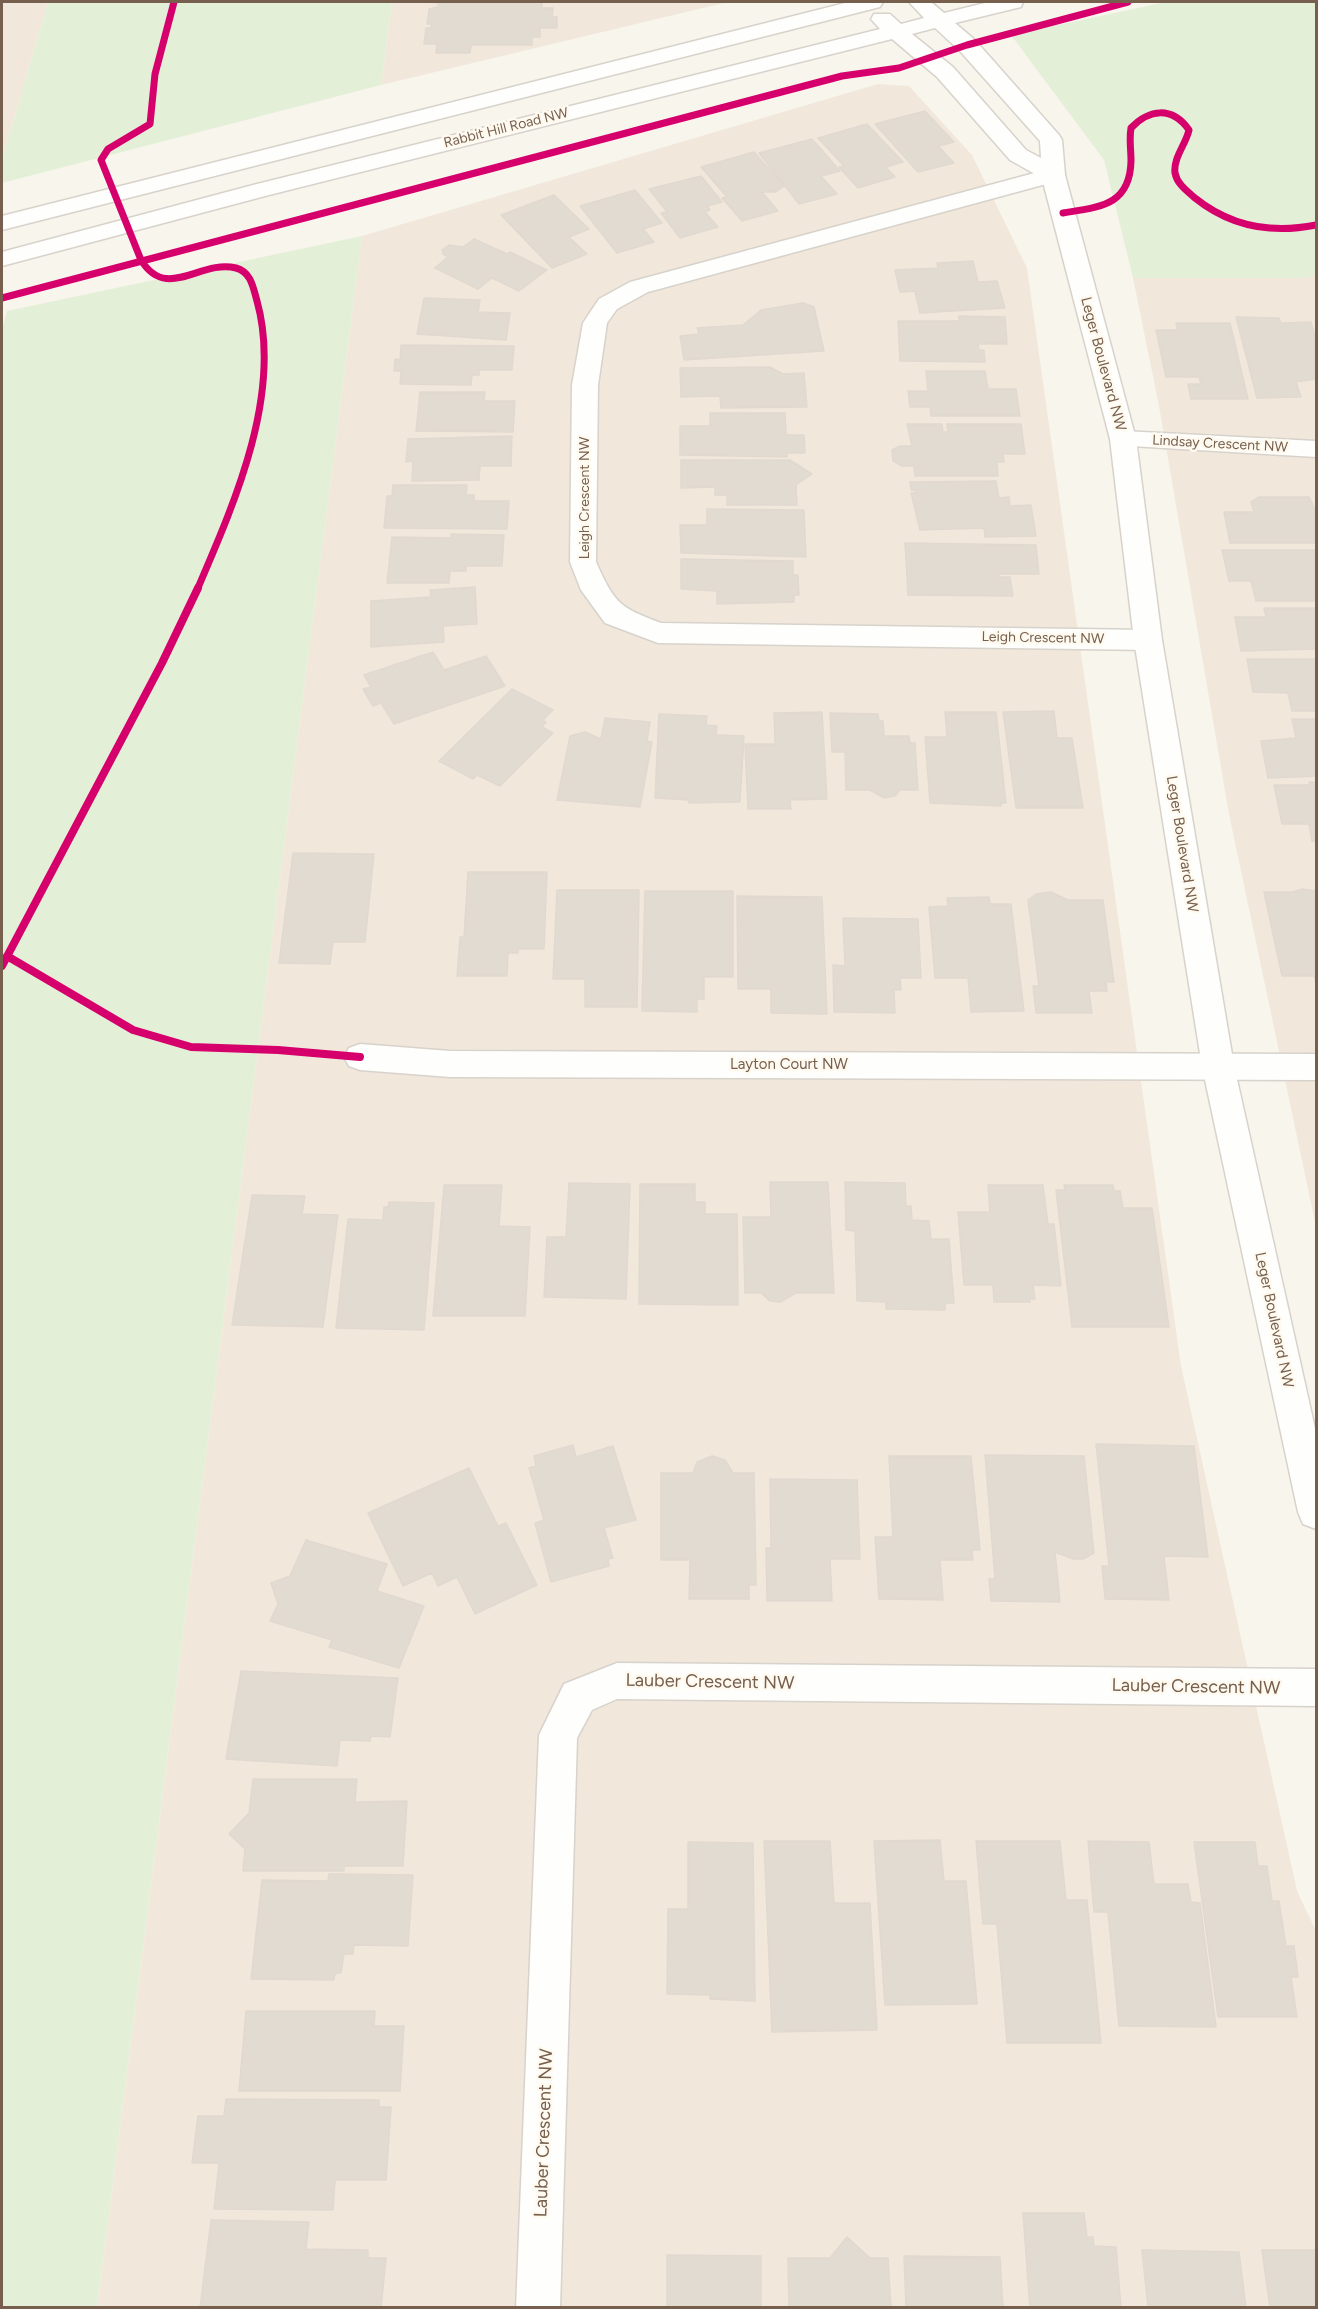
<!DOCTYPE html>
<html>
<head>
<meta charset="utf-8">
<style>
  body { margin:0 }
  #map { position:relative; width:1318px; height:2309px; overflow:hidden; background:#f8f5ed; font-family:Figtree,sans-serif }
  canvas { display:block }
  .frame { position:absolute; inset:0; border:3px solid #765f4d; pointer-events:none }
</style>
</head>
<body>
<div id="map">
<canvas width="1318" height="2309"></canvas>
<div class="frame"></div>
</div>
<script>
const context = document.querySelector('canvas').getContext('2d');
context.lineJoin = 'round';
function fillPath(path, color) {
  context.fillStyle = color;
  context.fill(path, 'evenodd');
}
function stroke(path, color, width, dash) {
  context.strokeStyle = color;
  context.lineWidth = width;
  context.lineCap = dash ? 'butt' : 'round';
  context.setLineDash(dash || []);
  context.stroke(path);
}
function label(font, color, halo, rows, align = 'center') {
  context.font = font + ' Figtree,sans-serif';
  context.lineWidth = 5;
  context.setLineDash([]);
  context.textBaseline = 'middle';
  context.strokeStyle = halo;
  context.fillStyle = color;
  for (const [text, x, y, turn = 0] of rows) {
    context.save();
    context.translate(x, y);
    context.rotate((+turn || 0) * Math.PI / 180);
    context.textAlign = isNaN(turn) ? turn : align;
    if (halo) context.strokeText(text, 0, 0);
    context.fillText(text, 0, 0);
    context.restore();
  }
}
const residential = new Path2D(`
  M2 2H48L2 160Z
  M392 2H728L381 85Z
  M878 84 909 86 972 155 1027 268 1181 1366 1297 1891 1316 1931V2307L97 2308 362 236Z
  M1316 274V1227L1229 814 1159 406 1133 278H1305Z`);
const green = new Path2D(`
  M48 2H392L381 85 2 183V160Z
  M1166 2H1316V274L1305 278H1133L1104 160 1011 35Z
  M362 236 97 2307H2V329L7 311Z`);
const building = new Path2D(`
  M427 2H542V8H553L552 17H557V28H540V37H532V45H471L470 53H436L437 44H424L426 28H431L432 24H427L429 9 438 7 439 3Z
  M925 111 954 142 938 146 954 163 918 172 875 124Z
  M867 124 903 162 886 167 895 177 858 188 839 167 844 166 818 138Z
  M812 139 840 171 821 176 837 194 799 204 759 153Z
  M754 152 784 186 776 192H762L778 211 742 221 722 198 727 197 701 167Z
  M701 176 722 202 707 206 710 210 705 212 718 227 680 238 661 213 667 212 649 189Z
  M635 190 662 223 643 229 654 242 617 253 580 206Z
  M554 195 589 229 569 237 587 254 552 268 501 215Z
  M474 239 507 254 510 252 547 270 519 291 492 278 478 289 435 268 448 257 443 254 442 250 449 245 463 247Z
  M973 261 978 282 997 281 1005 308 920 313 915 291 900 292 895 270 938 268 937 263Z
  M424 298 480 300 478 312 510 313 506 340 417 334Z
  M803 303 814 307 824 351 684 360 680 336 699 334 697 328 743 325 761 310Z
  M959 316 1005 317 1007 344H978L979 350H984L985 362 900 361 898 321H959Z
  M1236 317 1279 318 1281 323 1311 322 1316 340V379L1296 382 1301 397 1257 398Z
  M1176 323H1230L1248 399H1191L1188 384H1201L1199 377H1166L1156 330H1178Z
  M401 345 514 346 512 370H479V375H472L471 385 400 384 401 371H394L395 359 400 360Z
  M770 367 783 374 804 373 807 407 721 408 720 396 681 397 680 368Z
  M926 371H985L988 389H1016L1020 416H931L930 407H910L908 391H928Z
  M420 392H485L484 401H515L513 432 416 431Z
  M710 413H785L786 435H804L805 453H787V457L680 455V426H710Z
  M907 424H942L943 432H948L947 424H1021L1025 454H1003L1004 462H997L998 476H915L914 466H902L893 461 892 450 900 446H912Z
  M512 436 511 466H480L479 480 412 481 413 461 406 462 408 439Z
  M681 460H790L812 474 796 485 797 505H727V495H715V487L681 488Z
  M996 481 999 498 1009 497 1010 506 1031 505 1036 536 985 537 984 528 920 530 911 493H915V490H911L910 482Z
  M393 485H467L466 495H474V501H509L507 529 384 528 387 496H392Z
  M1258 497H1309L1316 512V543H1230L1224 512H1254L1251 502Z
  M707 509 804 510 806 557 681 553 680 525H707Z
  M451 534 504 535 502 566H466V571H450L449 583H387L392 537 451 538Z
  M905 543 1036 545 1039 574H999V577H1010L1013 596 908 595Z
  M1222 550H1316V601H1256L1251 581H1229Z
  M681 559 793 561V575H798L799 595H794V602L717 604V591L681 589Z
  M475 587 477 624 443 626 444 642 371 647V601L431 597 430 590Z
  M1264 608H1316V649L1241 651 1235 617H1266Z
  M433 652 444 670 486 656 505 686 394 724 381 703 373 706 363 689 371 687 364 675Z
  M1247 659H1316V711H1292L1288 693 1253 692Z
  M512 689 553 710 543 720 546 722 542 727 553 733 500 786 477 775 473 779 439 761Z
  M1054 711 1057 738H1072L1083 808H1016L1003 712Z
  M822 712 827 799 790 800 791 809H748L745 744H775L774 713Z
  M945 712H996L1006 803H1001V806L930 803 925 737H947Z
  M830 713 878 714 879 721H883L884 736H909L910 743H915L918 790H900L895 796 884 798 870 790H846L845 752H832Z
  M659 714 707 716 706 725 717 726 716 735 744 736 740 802 689 803V800L655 798Z
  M605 718 650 722 647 741 652 742 640 807 557 800 570 736 585 732 601 739Z
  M1292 719H1316V776L1268 778 1261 741 1296 738Z
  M1309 782H1316V841H1312L1309 824H1282L1274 785H1310Z
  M293 853 374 854 365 942H333L330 964 279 963Z
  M468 872H547L544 949H518V953H508L507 976H457L460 937H464Z
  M1302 889 1316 891V984L1314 976H1282L1264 892H1292Z
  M557 890H639L637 1007H585V979H553Z
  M645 891H733V977H704V999H697V1012L642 1011Z
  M1051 892 1068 900H1103L1114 982H1106L1107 991H1089L1092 1013H1036L1033 986H1039L1028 900 1036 894Z
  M737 896 822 897 827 1014 771 1013V989H738Z
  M989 897 990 904H1011L1024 1011 971 1012 968 978H935L929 907 948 906 947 898Z
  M843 918 918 919 921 978H900L901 990H894L895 1013 834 1012 833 965 845 966Z
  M770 1182H828L834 1293H796L780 1302 770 1301 761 1293H745L743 1217H771Z
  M845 1182 905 1183 906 1206H911L912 1220 929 1221 931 1239H949L954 1303H945V1310L886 1309V1302L857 1301 855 1231 846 1230Z
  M569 1183 630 1184 626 1299 544 1297 547 1237H566Z
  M640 1184H695V1202H705V1214H737L738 1305 639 1304Z
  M444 1185H502L499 1226 530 1227 525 1316H433Z
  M988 1185H1043L1048 1224H1054L1061 1286 1033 1285 1035 1299H1030V1302H994L993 1285H964L958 1212H990Z
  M1064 1185H1113L1114 1191H1120L1123 1208H1152L1169 1327H1072L1056 1190H1065Z
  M252 1195 305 1196 302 1214 338 1215 323 1327 232 1325Z
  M389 1202 434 1203 424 1330 336 1328 348 1219 383 1220 384 1207H388Z
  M1096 1444 1194 1446 1208 1557 1164 1556 1169 1600 1105 1599 1102 1566H1109Z
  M573 1445 576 1457 613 1446 636 1520 604 1528 613 1558 608 1559 609 1566 551 1582 535 1523 544 1520 529 1468 536 1466 534 1456Z
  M985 1455 1084 1456 1094 1553 1083 1559H1073L1055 1552 1060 1602 991 1601 989 1579H995Z
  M712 1456 725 1460 733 1473H754L756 1585H749V1599H689L690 1560H661V1473H693L697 1462Z
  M889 1456H971L980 1550H972L973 1560H940L943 1600 879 1599 875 1537H893Z
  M469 1468 498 1526 506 1523 537 1585 475 1614 457 1577 438 1586 432 1573 403 1586 368 1513Z
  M770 1479 857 1480 860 1559H830L832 1601H767L766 1548H771Z
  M306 1540 387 1564 377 1591 424 1606 399 1668 329 1647 332 1640 270 1621 278 1604 271 1583 290 1576Z
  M241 1671 398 1678 390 1737 371 1736 370 1741 340 1740 337 1766 226 1759Z
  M253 1779H357L355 1802 407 1801 403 1866H344V1871H243L245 1849 229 1834 249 1813Z
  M940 1840 944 1881H966L977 2004 885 2005 874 1841Z
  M764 1841H830L834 1903H870L877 2030 772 2032Z
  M976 1841H1060L1066 1900H1087L1101 2043H1007L997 1924H983Z
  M1088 1841 1149 1842 1154 1884H1188L1191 1902 1200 1903 1216 2027 1119 2026 1108 1912H1094Z
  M688 1842 753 1843 755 2001 710 1999V1995L667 1994 668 1909H688Z
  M1194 1842H1255L1258 1866H1267L1272 1901H1279L1286 1946H1294L1298 1977H1291L1297 2017H1218Z
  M329 1874 413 1875 408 1946 354 1945 353 1954H344L341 1973H335L334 1980 251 1979 262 1880 328 1881Z
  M246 2011H375L374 2026H404L400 2091H239Z
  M226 2099 379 2100V2107H391L386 2180H335L333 2210 214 2209 219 2163H192L198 2116H224Z
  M1023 2213H1084L1087 2237H1093L1094 2246 1116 2247 1121 2308H1030Z
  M211 2220 309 2222 306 2249 368 2250V2258H386L381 2308H200Z
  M847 2237 870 2258H888L891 2308H789L788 2258H830Z
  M1142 2250 1239 2252 1246 2308H1148Z
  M1262 2250H1316V2308H1270Z
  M667 2255 761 2256V2308H667Z
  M904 2256 1000 2257 1003 2308H906Z`);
const street = new Path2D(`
  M1053 168 1061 170 1065 175 1061 180 648 292 617 309 607 323 598 385 596 562C615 604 619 607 661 623L1148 630 1158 633 1162 640 1158 647 1148 650 658 643 605 623 581 590 570 562 572 385 583 323 599 299 630 282Z
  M1123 431 1316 441V457L1114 445 1110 439 1114 433Z
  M360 1044 450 1051 1316 1054V1080L450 1077 360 1070 349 1066 344 1057 349 1048Z
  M617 1663 1316 1669V1706L617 1699 592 1710 577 1738 560 2308H516L539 1735 564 1684Z`);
const secondary = new Path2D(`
  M849 2H883L880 7 2 230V216Z
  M909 2H931L944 13 989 2H1023L1021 7 955 23 975 40 1059 135 1062 140 1065 175 1136 439 1162 640 1234 1066 1316 1433V1529L1303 1524 1298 1512 1202 1066 1134 640 1110 439 1042 178 1010 160 937 77 892 39 269 195 2 266V252L253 185 880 29 871 19 874 14H890L901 24 924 18ZM935 28 959 50 1040 141 1041 158 1026 150 953 67 912 34Z`);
const cyclewayFar1 = new Path2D(`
  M174 2 155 74 150 124 108 149 101 160 141 260C167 302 200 259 236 268 251 272 253 287 257 301 283 394 234 504 197 590
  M1063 213C1099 207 1130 206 1131 161 1131 149 1129 139 1131 128 1149 109 1172 106 1189 130 1186 144 1173 158 1175 173 1177 184 1187 191 1195 198 1231 227 1271 234 1316 225
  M2 298 842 76 899 68 967 45 1128 2`);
const cycleway = new Path2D(`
  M7 956 133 1030 191 1047 278 1050 360 1057
  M2 966 162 663 198 588`);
const farStreetnames = [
  ["Rabbit Hill Road NW",506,128,-14],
  ["Lindsay Crescent NW",1220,444,3],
  ["Leigh Crescent NW",585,498,-90],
  ["Leigh Crescent NW",1043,638,1]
];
const streetNames = [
  ["Leger Boulevard NW",1103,364,75],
  ["Leger Boulevard NW",1182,844,81],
  ["Layton Court NW",789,1065],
  ["Leger Boulevard NW",1274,1320,78]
];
const nearStreetnames = [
  ["Lauber Crescent NW",710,1682,1],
  ["Lauber Crescent NW",1196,1687,1],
  ["Lauber Crescent NW",544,2133,-88]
];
fillPath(residential, '#f1e8db');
fillPath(green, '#e4efd8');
fillPath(building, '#e2dbd2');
stroke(building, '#e1d9cf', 1.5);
stroke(street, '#d7d2cb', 3);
stroke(secondary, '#d8d2cb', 3);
fillPath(street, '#fefefc');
fillPath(secondary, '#fefefc');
stroke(cyclewayFar1, '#d6006c', 7);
stroke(cycleway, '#d6006c', 8);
label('14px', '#765f4d', '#fffaf0', farStreetnames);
label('15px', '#765f4d', '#fffaf0', streetNames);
label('18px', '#765f4d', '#fffaf0', nearStreetnames);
</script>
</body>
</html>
